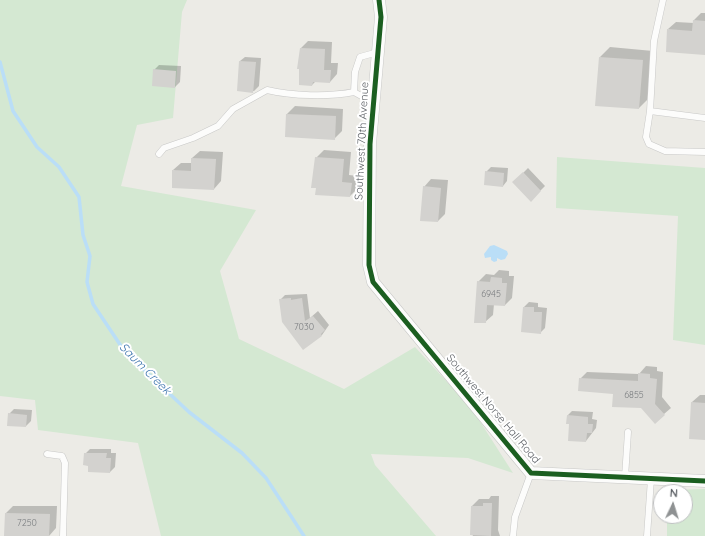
<!DOCTYPE html>
<html>
<head>
<meta charset="utf-8">
<style>
  body { margin:0 }
  #map { position:relative; width:705px; height:536px; overflow:hidden; background:#ecebe6; font-family:Quicksand,sans-serif }
  canvas { display:block }
  .north { position:absolute; left:653px; top:484px; width:40px; height:40px; box-sizing:border-box; background:#fff; border:1px solid #bebfc1; border-radius:50%; rotate:4deg; font-size:11px; font-weight:700; line-height:16px; text-align:center; color:#5c6065 }
  .north::after { content:''; display:block; margin:auto; width:14px; height:18px; background:#8e9192; clip-path:polygon(50% 0,100% 100%,50% 72%,0 100%) }
</style>
</head>
<body>
<div id="map">
<canvas width="705" height="536"></canvas>
<div class="north">N</div>
</div>
<script>
const context = document.querySelector('canvas').getContext('2d');
context.lineJoin = 'round';
function fillPath(path, color) {
  context.fillStyle = color;
  context.fill(path, 'evenodd');
}
function stroke(path, color, width, dash) {
  context.strokeStyle = color;
  context.lineWidth = width;
  context.lineCap = dash ? 'butt' : 'round';
  context.setLineDash(dash || []);
  context.stroke(path);
}
function label(font, color, halo, rows, align = 'center') {
  context.font = font + ' Quicksand,sans-serif';
  context.lineWidth = 4;
  context.setLineDash([]);
  context.textBaseline = 'middle';
  context.strokeStyle = halo;
  context.fillStyle = color;
  for (const [text, x, y, turn = 0] of rows) {
    context.save();
    context.translate(x, y);
    context.rotate((+turn || 0) * Math.PI / 180);
    context.textAlign = isNaN(turn) ? turn : align;
    if (halo) context.strokeText(text, 0, 0);
    context.fillText(text, 0, 0);
    context.restore();
  }
}
const green = new Path2D(`
  M0 0H187L182 12 173 118 137 125 121 186 256 210 220 271 239 339 344 389 415 347 472 409 513 473 468 458 371 454 375 465 436 536H161L138 443 38 430 35 400 0 396Z
  M557 157 705 168V345L673 340 678 216 556 208Z
  M705 489V536H667V516H685V492H669V490Z`);
const water = new Path2D(`
  M494 245 507 251 508 254 505 259 501 260 497 258V261L494 262 491 260V257L485 258 484 254 490 246Z`);
const shadow = new Path2D(`
  M701 13H705V54L668 29 676 22 694 23V20Z
  M308 41 332 42 331 63H338L337 74 330 82 316 81 312 85 301 48Z
  M610 47 653 51 649 98 639 108 600 57Z
  M245 57 261 58 259 86 254 91 238 90 240 61Z
  M159 65 181 66 180 82 175 87 154 70Z
  M295 106 343 109 342 131 335 138 286 136 287 114Z
  M324 150 351 152 349 175 358 176 357 189 350 196 316 158Z
  M200 151 223 152 221 181 214 189 173 170 181 163H192V158Z
  M491 167 508 168 507 181 503 186 486 172Z
  M528 168 545 186 531 200 514 182Z
  M431 179 448 180 445 214 438 221 424 187Z
  M499 270 509 271V276H514L512 298 505 305 494 304 493 315 485 322 478 282 486 274 494 275Z
  M307 294 310 318 318 311 329 325 322 335 303 348 280 300 285 295Z
  M529 302 538 303V307L547 308 545 328 540 333 524 307Z
  M646 366 657 367V371L663 372 662 397 671 408 664 414 642 407 614 393 580 379 587 372 639 374Z
  M700 395H705V439L692 402Z
  M14 409 32 410 31 421 26 426 9 414Z
  M572 411 593 412 592 419 597 420 596 428 586 441 570 423 568 415Z
  M90 449H111V453H116L115 467 110 472 90 465 85 454Z
  M491 496H499L498 530 500 536H473L471 532 472 506 479 499H489Z
  M13 506H57L56 528 49 536H5L6 513Z`);
const stream = new Path2D(`
  M0 62 13 111 37 147 59 167 79 197 83 235 90 256 87 282 93 304 125 352 189 412 242 453 266 478 304 536`);
const building = new Path2D(`
  M693 20 705 21V55L666 52 667 29 692 31Z
  M300 48 325 49 324 70H331L330 83 313 82 312 86 299 85V69H297Z
  M599 57 643 60 639 109 595 106Z
  M239 61 256 62 253 93 237 91Z
  M153 69 176 71 175 88 152 86Z
  M286 114 336 116 335 140 285 137Z
  M315 157 344 159 342 182 352 183 350 197 315 195 316 188H311Z
  M191 158 216 159 214 190 172 188V170L191 171Z
  M485 171 504 173 503 187 484 185Z
  M523 172 541 191 531 202 512 182Z
  M423 186 441 188 438 222 420 221Z
  M491 277 502 278V283H507L505 306 487 305 486 323H474L477 281 490 282Z
  M291 298V300L302 298 305 321 313 316 325 330 321 334 322 336 303 350 282 322 279 299Z
  M523 307H534V312H542L541 334 521 332Z
  M638 373 650 374V378L657 379 655 404 665 415 655 424 641 408 612 407 613 394 578 391 579 378 638 381Z
  M691 402 705 403V440L689 439Z
  M8 413 27 415 26 427 7 426Z
  M567 415 588 417V424H593L592 433H587L586 442 568 441 569 424H566Z
  M84 453H107L106 458H111L110 473 88 472V466L83 465Z
  M483 503H492L491 536 470 535 471 506H483Z
  M5 513 50 514 49 536H4Z`);
const service = new Path2D(`
  M663 0 654 41 650 111 646 137 649 144 665 151 705 152
  M373 97H363L354 92 355 72 360 57 378 52
  M650 111 705 118
  M159 154 164 148 193 138 218 126 233 109 267 90C292 96 329 97 354 92
  M47 454 62 456 65 463 63 536
  M625 477 628 432
  M513 536 515 517 531 473
  M647 536 651 479`);
const minor = new Path2D(`
  M379 0 381 17 370 144 369 265 373 282 531 473 705 481`);
const cycleway = new Path2D(`
  M379 0 381 17 370 144 369 265 373 282 531 473 705 481`);
const numberNames = [
  ["6945",491,294],
  ["7030",304,327],
  ["6855",634,395],
  ["7250",27,523]
];
const streetNames = [
  ["Southwest 70th Avenue",362,141,-87],
  ["Southwest Norse Hall Road",493,409,50]
];
const waterNames = [
  ["Saum Creek",145,369,45]
];
fillPath(green, '#d4e8d2');
fillPath(water, '#badef7');
fillPath(shadow, '#0003');
stroke(stream, '#badef7', 3.5);
fillPath(building, '#d3d2cf');
stroke(service, '#c8c8c7', 7);
stroke(minor, '#c8c8c7', 13);
stroke(service, '#fcfcfb', 6);
stroke(minor, '#fcfcfb', 12);
stroke(cycleway, '#1b5e20', 5);
label('9px', '#7b7e80', null, numberNames);
label('11px', '#5c6065', '#fff', streetNames);
label('italic 12px', '#4278b0', '#fff', waterNames);
</script>
</body>
</html>
